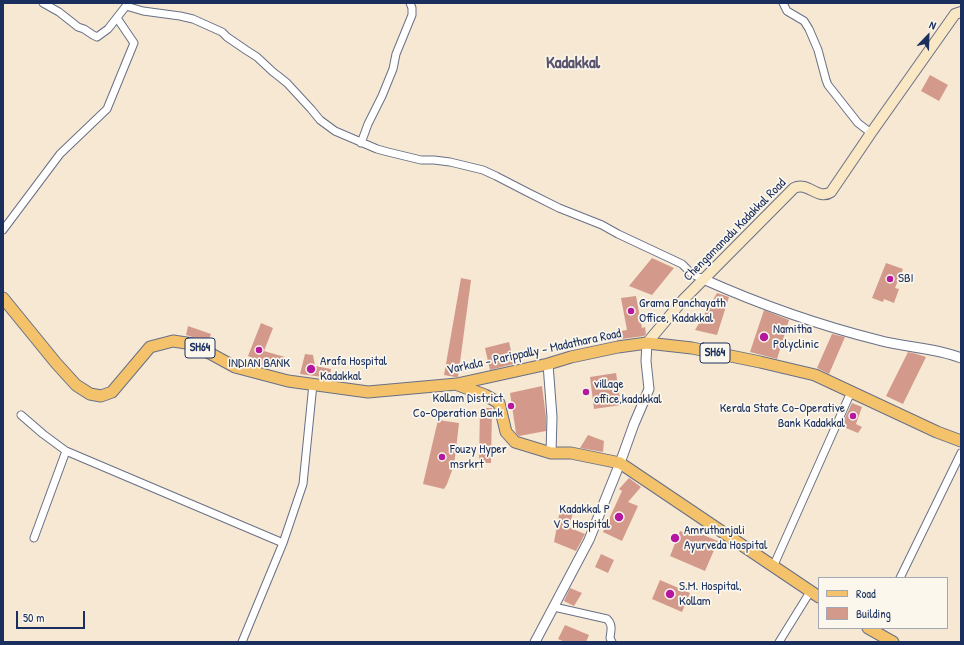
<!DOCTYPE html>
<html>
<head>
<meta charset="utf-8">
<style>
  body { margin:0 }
  #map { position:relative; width:964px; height:645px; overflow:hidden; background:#f6e8d2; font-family:"Patrick Hand",sans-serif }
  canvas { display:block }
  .frame { position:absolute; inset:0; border:4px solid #1b2f5e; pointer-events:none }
  .legend { position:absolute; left:818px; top:577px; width:130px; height:52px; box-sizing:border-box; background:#fbf7ec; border:1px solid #a1a7b3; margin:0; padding:5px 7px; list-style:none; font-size:12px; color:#1b2f5e }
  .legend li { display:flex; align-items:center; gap:8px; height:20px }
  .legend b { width:20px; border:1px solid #a1a7b3 }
  .north { position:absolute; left:908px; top:16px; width:40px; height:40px; -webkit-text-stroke:3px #fbf7ec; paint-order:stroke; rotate:23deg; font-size:11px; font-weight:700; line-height:16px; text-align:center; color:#1b2f5e }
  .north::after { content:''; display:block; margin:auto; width:14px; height:18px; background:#1b2f5e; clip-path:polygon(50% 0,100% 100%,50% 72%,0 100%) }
  .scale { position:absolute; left:16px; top:611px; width:69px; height:18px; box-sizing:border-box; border:2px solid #1b2f5e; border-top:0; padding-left:5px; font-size:12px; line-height:14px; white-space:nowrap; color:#1b2f5e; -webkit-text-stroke:3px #fbf7ec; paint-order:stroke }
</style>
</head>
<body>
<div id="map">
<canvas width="964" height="645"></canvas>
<div class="frame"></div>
<ul class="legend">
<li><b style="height:5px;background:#f3c26a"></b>Road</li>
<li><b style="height:11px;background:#d39a8c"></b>Building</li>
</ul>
<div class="north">N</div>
<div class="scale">50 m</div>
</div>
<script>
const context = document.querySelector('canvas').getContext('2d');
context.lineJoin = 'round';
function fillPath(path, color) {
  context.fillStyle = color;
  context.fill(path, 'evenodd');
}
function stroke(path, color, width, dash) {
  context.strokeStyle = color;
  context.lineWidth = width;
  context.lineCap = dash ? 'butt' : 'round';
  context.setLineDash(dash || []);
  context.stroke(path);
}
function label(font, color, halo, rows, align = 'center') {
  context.font = font + ' "Patrick Hand",sans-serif';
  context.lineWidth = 3.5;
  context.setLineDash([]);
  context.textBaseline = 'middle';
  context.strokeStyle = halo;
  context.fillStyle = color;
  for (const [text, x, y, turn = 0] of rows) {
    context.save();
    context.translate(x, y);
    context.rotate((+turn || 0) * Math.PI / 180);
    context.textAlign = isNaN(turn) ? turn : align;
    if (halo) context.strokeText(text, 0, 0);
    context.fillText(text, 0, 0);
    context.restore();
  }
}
const building = new Path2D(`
  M930 75 948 85 939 101 921 91Z
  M652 258 674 268 652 295 629 286Z
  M886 263 903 269 895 288 899 289 894 303 884 299 883 302 872 298Z
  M461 278 471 280 458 377H455L444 375Z
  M717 293 729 297 717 335 695 330Z
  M636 296 642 328 645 327 646 334 644 336 615 340 614 332 627 330 621 298Z
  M764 310 789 320 777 359 750 352Z
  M261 323 273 328 264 351 285 357 283 368 261 365 262 362 248 356Z
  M188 326 211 334 207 344 196 338 186 335Z
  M832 334 845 337 829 374 817 368Z
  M509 342 514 364 490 370 485 348Z
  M908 352 917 354 926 357 903 404 886 396Z
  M305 354 313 355 315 366 331 369 330 378 300 374Z
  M616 373 621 405 594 409 590 377Z
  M542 386 546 417V431L519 436 516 433 510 393Z
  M852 403 862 407 856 424 862 427 858 433 841 426Z
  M480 408H492L491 463H479Z
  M438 420 459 423 456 449 454 465 447 484 444 489 423 484Z
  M588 435 604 441 603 452 580 448Z
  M629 478 641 487 628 502 638 506 622 541 603 532 622 491 619 489Z
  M560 510 573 514 568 527 585 534 576 551 554 542Z
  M680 531 694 536 696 532 718 541 705 571 670 556Z
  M601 554 614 560 608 573 595 567Z
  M660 580 690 593 682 612 652 599Z
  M570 588 582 593 574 606 564 601Z
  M565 625 589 635 586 642H565L558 639Z`);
const minor = new Path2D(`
  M43 3 59 12 78 27 84 29 93 35 97 37 108 29 126 6 143 11 180 16 193 19 222 32 227 37 246 50 257 57 273 72 277 75 287 83 311 109 320 120 335 131 377 149 388 152 421 160H434L450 162 483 170 496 176 527 192 559 208 602 225 618 234 682 264 692 274 703 279
  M783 3 787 11 804 21 809 29 818 50 826 80 828 85 858 123 871 133
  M361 143 368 124 382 96 393 69 396 54 412 15V8L410 3
  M3 230 60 154 107 109 134 43 117 18
  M21 415 43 434 66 451 283 543
  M34 538 66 451
  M773 567 851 392
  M900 578 961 453
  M554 607 607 619C613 625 611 630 610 638L612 642
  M242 642 283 543 303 484 313 384
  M779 642 810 592`);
const tertiary = new Path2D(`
  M703 279C759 304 818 325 878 340 906 348 934 347 961 358
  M548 364 552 417 551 453
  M535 642 589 540 620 463 634 424 649 389 646 361 647 343`);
const secondary = new Path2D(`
  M647 343 683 300 794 188C808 181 818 201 831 192L871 133 955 14 961 12`);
const primary = new Path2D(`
  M3 298 56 363 76 385 90 394 101 396 112 392 150 347 173 341 193 344 235 367 288 381 368 392 457 384 548 364 571 357 618 347 647 343 692 348 760 362 815 375 937 432 961 441
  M458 385 485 395 499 403 506 432 515 442 551 453H571L620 463 819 597
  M868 628 893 642`);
const markers = [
  [890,279,4,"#b5179e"],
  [631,311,4,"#b5179e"],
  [764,337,5,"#b5179e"],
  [259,350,4,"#b5179e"],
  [311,369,5,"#b5179e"],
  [586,392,4,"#b5179e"],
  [511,406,4,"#b5179e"],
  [853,416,4,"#b5179e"],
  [442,457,4,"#b5179e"],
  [619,517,5,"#b5179e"],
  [675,538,5,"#b5179e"],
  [670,594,5,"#b5179e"]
];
const shields = [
  [200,348,30],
  [715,353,30]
];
const shieldNames = [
  ["SH64",200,348],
  ["SH64",715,353]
];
const streetNames = [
  ["Chengamanadu Kadakkal Road",735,230,-45],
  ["Varkala - Parippally - Madathara Road",534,352,-12]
];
const poiNames = [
  ["SBI",898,279],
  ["Grama Panchayath",639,304],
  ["Office, Kadakkal",639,319],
  ["Namitha",773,330],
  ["Polyclinic",773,345],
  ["Arafa Hospital",320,362],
  ["Kadakkal",320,377],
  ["INDIAN BANK",259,364,"center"],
  ["village",594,385],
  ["office,kadakkal",594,400],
  ["Kollam District",503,399,"right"],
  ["Co-Operation Bank",503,414,"right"],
  ["Kerala State Co-Operative",845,409,"right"],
  ["Bank Kadakkal",845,424,"right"],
  ["Fouzy Hyper",450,450],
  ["msrkrt",450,465],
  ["Kadakkal P",610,510,"right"],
  ["V S Hospital",610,525,"right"],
  ["Amruthanjali",684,531],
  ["Ayurveda Hospital",684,546],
  ["S.M. Hospital,",679,587],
  ["Kollam",679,602]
];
const districtNames = [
  ["Kadakkal",573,63]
];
fillPath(building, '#d39a8c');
stroke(minor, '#687087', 9);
stroke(tertiary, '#687087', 11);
stroke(secondary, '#687087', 12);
stroke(primary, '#687087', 13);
stroke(minor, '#fff', 7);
stroke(tertiary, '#fff', 9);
stroke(secondary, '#fae7c3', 10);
stroke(primary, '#f3c26a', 11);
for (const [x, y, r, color] of markers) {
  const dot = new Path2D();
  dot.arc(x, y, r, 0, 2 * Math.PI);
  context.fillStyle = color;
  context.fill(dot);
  stroke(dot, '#fbf7ec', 1.5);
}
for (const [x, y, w] of shields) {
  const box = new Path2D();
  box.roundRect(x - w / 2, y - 10, w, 20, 3);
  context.fillStyle = '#fbf7ec';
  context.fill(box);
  stroke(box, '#1b2f5e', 1);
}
label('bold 12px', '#1b2f5e', null, shieldNames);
label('13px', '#1b2f5e', '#fbf7ec', streetNames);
label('13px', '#1b2f5e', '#fbf7ec', poiNames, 'left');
label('bold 17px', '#5b546e', '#fbf7ec', districtNames);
</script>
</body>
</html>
